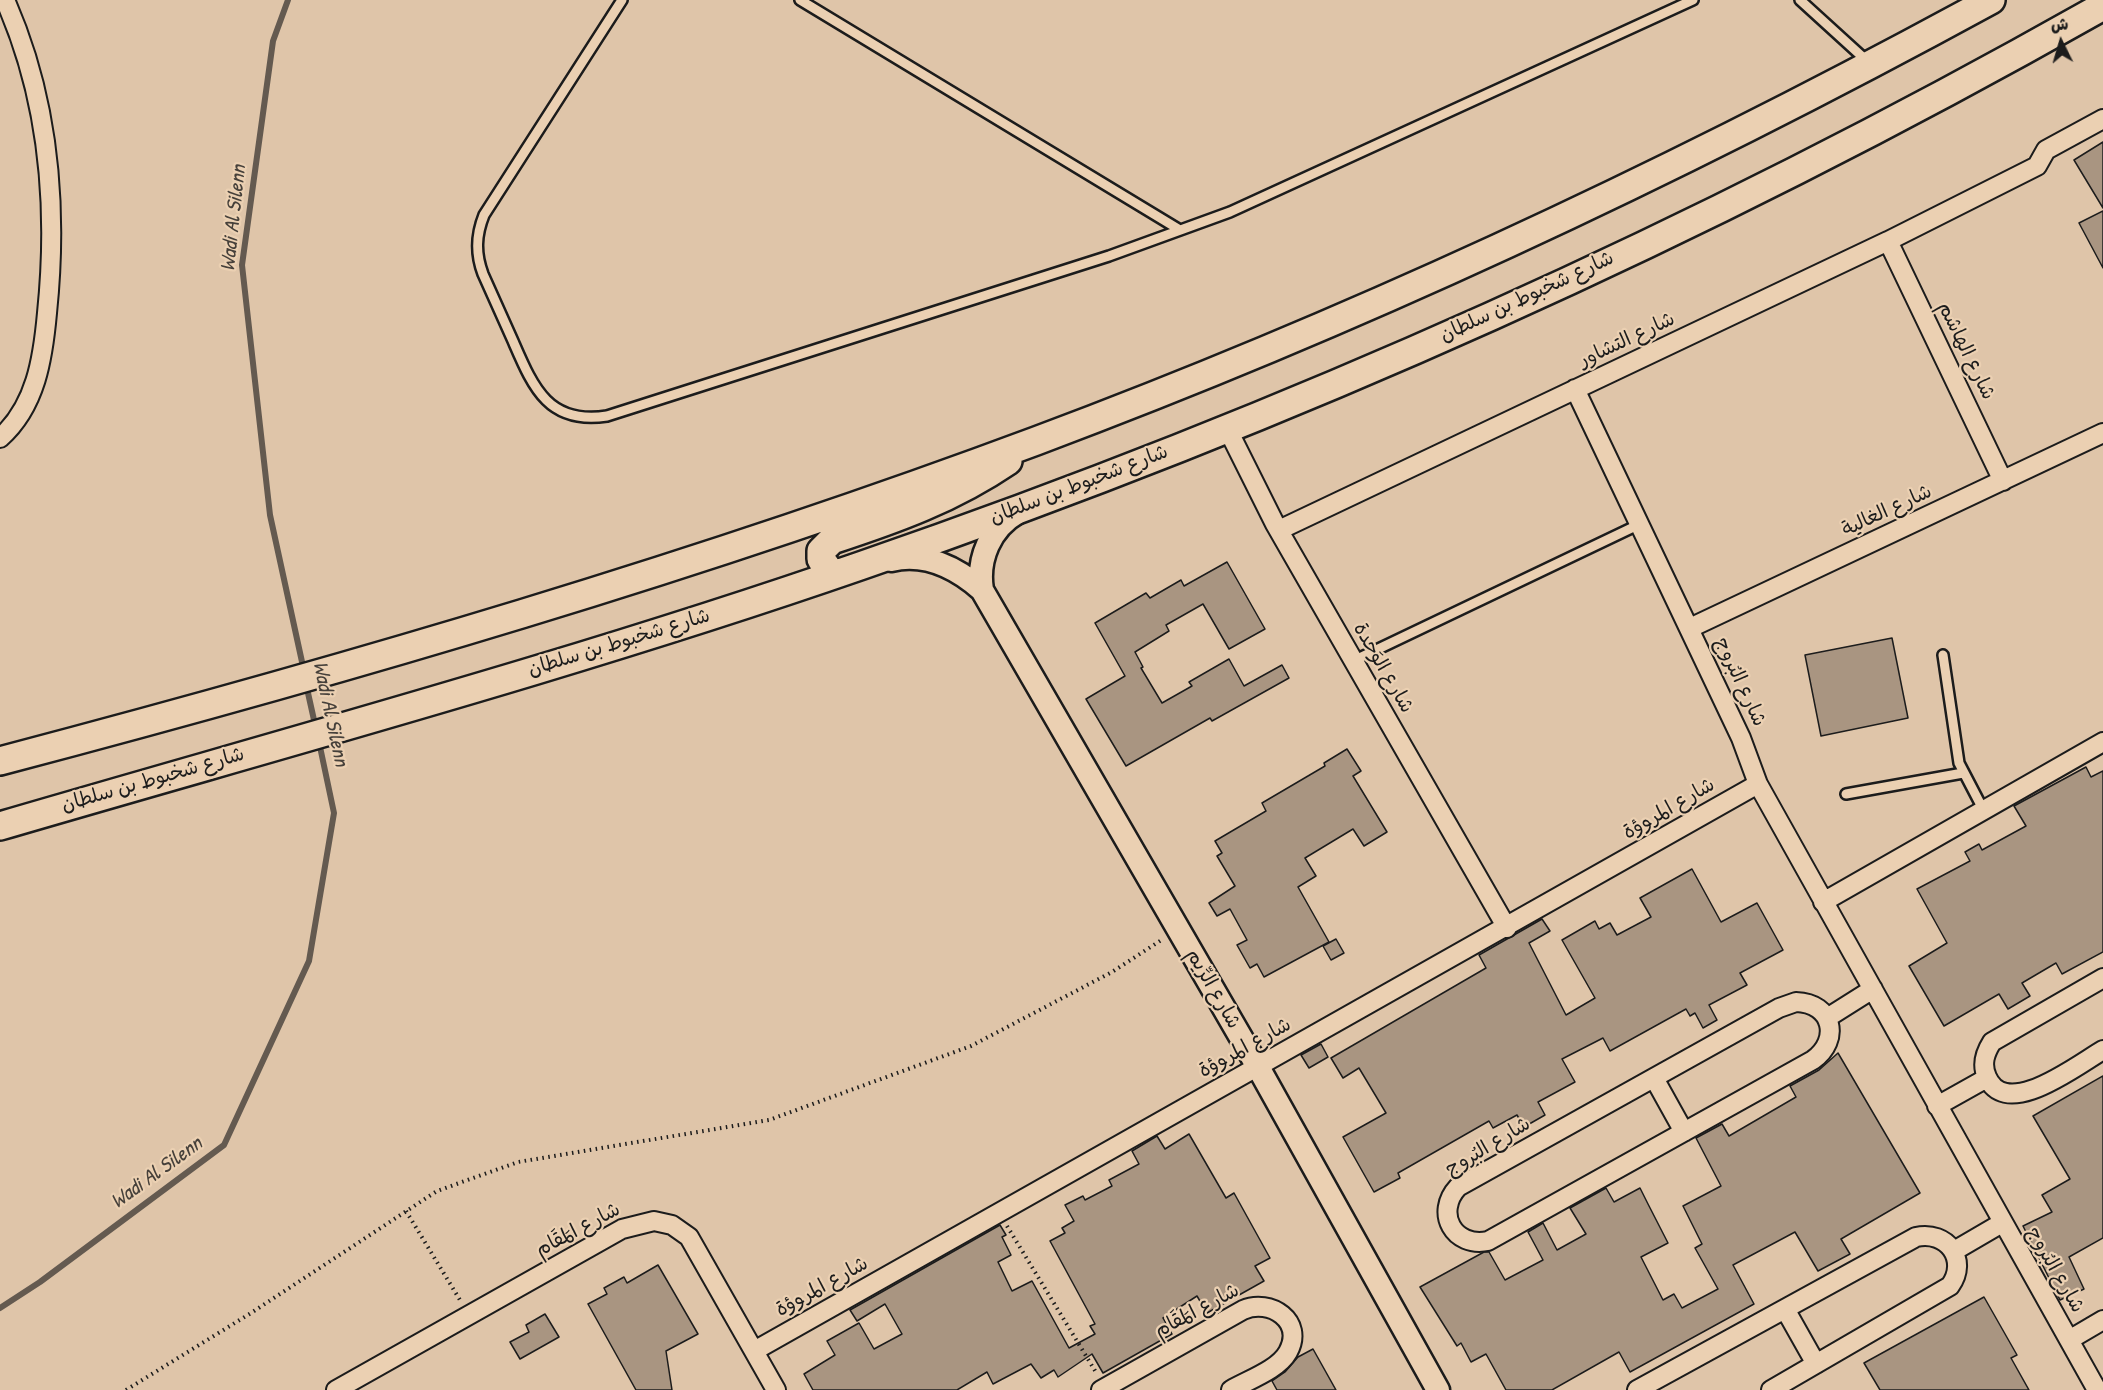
<!DOCTYPE html>
<html>
<head>
<meta charset="utf-8">
<style>
  body { margin:0 }
  #map { position:relative; width:2103px; height:1390px; overflow:hidden; background:#dfc5a9; font-family:"Patrick Hand","Playpen Sans Arabic",sans-serif }
  canvas { display:block }
  .north { position:absolute; left:2031px; top:12px; width:60px; height:60px; -webkit-text-stroke:4px #ebd0b2; paint-order:stroke; rotate:355deg; font-size:16px; font-weight:700; line-height:24px; text-align:center; color:#1c1c1c }
  .north::after { content:''; display:block; margin:auto; width:21px; height:27px; background:#1c1c1c; clip-path:polygon(50% 0,100% 100%,50% 72%,0 100%) }
</style>
</head>
<body>
<div id="map">
<canvas width="2103" height="1390"></canvas>
<div class="north">ش</div>
</div>
<script>
const context = document.querySelector('canvas').getContext('2d');
context.lineJoin = 'round';
function stroke(path, color, width, dash) {
  context.strokeStyle = color;
  context.lineWidth = width;
  context.lineCap = dash ? 'butt' : 'round';
  context.setLineDash(dash || []);
  context.stroke(path);
}
function fillPath(path, color) {
  context.fillStyle = color;
  context.fill(path, 'evenodd');
}
function label(font, color, halo, rows, align = 'center') {
  context.font = font + ' "Patrick Hand","Playpen Sans Arabic",sans-serif';
  context.lineWidth = 4.5;
  context.setLineDash([]);
  context.textBaseline = 'middle';
  context.strokeStyle = halo;
  context.fillStyle = color;
  for (const [text, x, y, turn = 0] of rows) {
    context.save();
    context.translate(x, y);
    context.rotate((+turn || 0) * Math.PI / 180);
    context.textAlign = isNaN(turn) ? turn : align;
    if (halo) context.strokeText(text, 0, 0);
    context.fillText(text, 0, 0);
    context.restore();
  }
}
const stream = new Path2D(`
  M288 0 273 41 242 265 270 515 304 671
  M306 684 316 729
  M0 1308 40 1282 224 1145 309 961 334 813 319 742`);
const building = new Path2D(`
  M2103 142V208L2074 160Z
  M2103 211V268L2079 223Z
  M1227 562 1265 629 1229 649 1203 604 1166 625 1169 631 1135 652 1143 667 1141 668 1162 703 1192 686 1189 682 1229 659 1244 686 1282 665 1289 678 1212 721 1210 718 1126 766 1086 699 1125 676 1095 623 1146 593 1150 598 1181 580 1184 586Z
  M1892 638 1908 718 1821 736 1805 655Z
  M1347 749 1361 771 1353 776 1387 832 1364 846 1353 829 1305 858 1316 876 1298 887 1329 942 1264 977 1257 964 1250 968 1237 945 1247 940 1230 909 1217 916 1209 903 1235 886 1217 856 1222 853 1215 841 1266 811 1262 803 1325 766 1324 763Z
  M2086 767 2091 777 2103 771V952L2062 974 2056 963 2022 983 2030 996 2008 1009 1999 994 1944 1026 1909 966 1947 943 1917 889 1970 861 1965 852 1979 844 1982 850 2026 826 2014 806Z
  M1692 869 1721 922 1757 903 1783 950 1740 973 1747 985 1709 1005 1717 1020 1703 1028 1695 1013 1690 1016 1686 1009 1610 1051 1603 1038 1562 1059 1575 1082 1538 1102 1545 1115 1524 1127 1517 1115 1493 1128 1489 1121 1398 1173 1400 1178 1374 1192 1343 1137 1386 1113 1359 1068 1343 1078 1331 1058 1486 968 1479 955 1542 919 1550 931 1529 943 1566 1015 1595 998 1562 940 1595 921 1599 929 1610 923 1617 935 1651 917 1640 898Z
  M1336 939 1344 953 1331 960 1323 946Z
  M1321 1044 1328 1057 1309 1068 1301 1055Z
  M1838 1053 1920 1193 1841 1239 1850 1254 1818 1271 1795 1232 1733 1265 1754 1304 1630 1372 1619 1352 1552 1390H1506L1486 1354 1471 1362 1461 1343 1457 1346 1420 1287 1484 1252H1489L1505 1280 1543 1260 1528 1232 1543 1223 1557 1250 1586 1234 1570 1208 1606 1188 1614 1202 1640 1188 1648 1204 1668 1243 1641 1257 1663 1300 1674 1294 1682 1308 1718 1289 1695 1248 1702 1244 1683 1206 1721 1186 1696 1138 1722 1124 1729 1136 1796 1097 1790 1086 1819 1070Z
  M2103 1076V1238L2069 1257 2084 1289 2060 1300 2023 1226 2052 1212 2042 1195 2070 1179 2033 1116Z
  M1189 1134 1226 1198 1234 1193 1270 1258 1255 1266 1264 1281 1207 1313 1197 1296 1163 1318 1172 1334 1103 1373 1092 1354 1058 1377 1054 1370 1041 1378 1031 1364 993 1384 987 1372 957 1390H813L804 1374 835 1355 827 1341 859 1323 874 1349 902 1334 885 1304 857 1321 850 1310 1000 1225 1006 1235 1002 1237 1011 1255 998 1262 1012 1291 1032 1281 1069 1348 1095 1334 1090 1326 1095 1324 1050 1241 1065 1233 1062 1228 1074 1221 1065 1205 1083 1196 1085 1200 1112 1186 1109 1180 1139 1164 1132 1151 1157 1136 1165 1149Z
  M658 1265 698 1334 666 1351 672 1390H636L588 1304 607 1294 604 1288 624 1277 627 1283Z
  M1984 1297 2017 1355 2011 1358 2029 1390H1880L1864 1363Z
  M545 1314 559 1337 520 1359 510 1342 529 1332 526 1325Z
  M1313 1349 1336 1390H1277L1272 1381 1285 1372 1298 1357Z`);
const path = new Path2D(`
  M406 1211 460 1300
  M1007 1226 1097 1374
  M126 1390 251 1313 437 1191 518 1162 769 1120 971 1046 1112 972 1163 939`);
const service = new Path2D(`
  M622 0 484 215C476 235 475 253 483 274 493 296 503 319 513 341 533 387 548 425 607 416L1109 256 1230 212 1693 0
  M800 0 1180 230
  M1800 0 1867 61
  M1943 655 1959 763 1984 811
  M1353 661 1640 524
  M1846 794 1963 773`);
const minor = new Path2D(`
  M1888 241 2003 481
  M1575 389 1741 738 1758 784 2097 1390
  M1227 428 1275 524 1507 928
  M0 438C36 406 43 358 47 313 58 206 49 99 5 0
  M1279 530 1888 241 2037 166 2046 150 2103 119
  M1690 628 2103 433
  M1823 902 2103 742
  M2103 978 1992 1042C1985 1053 1981 1064 1987 1077 2006 1121 2077 1065 2103 1050
  M1796 1002C1833 1003 1841 1040 1813 1060L1488 1241C1454 1248 1434 1213 1458 1187L1779 1008Z
  M1827 1018 1873 989
  M1654 1078 1684 1132
  M1937 1106 1987 1078
  M1954 1251 2002 1223
  M1785 1309 1816 1364
  M2069 1340 2103 1320
  M754 1351 1758 784
  M336 1390 622 1229 654 1221 672 1225 689 1237 776 1390
  M1101 1390 1243 1310C1270 1298 1305 1321 1288 1352 1278 1370 1248 1380 1231 1390
  M1637 1390 1916 1237C1947 1230 1969 1260 1950 1286L1771 1390`);
const tertiary = new Path2D(`
  M1018 512C990 528 977 559 982 590L1258 1067 1438 1390
  M891 560C925 552 957 568 982 590`);
const primary = new Path2D(`
  M838 573 830 572 821 559V551L832 540C896 519 952 499 1008 461
  M0 761C349 669 698 567 1036 441 1365 318 1683 168 1991 0
  M0 826C287 742 577 664 860 566 1290 418 1708 230 2103 6`);
const streetNames = [
  ["شارع شخبوط بن سلطان",1527,297,-25],
  ["شارع التشاور",1627,340,-25],
  ["شارع الهاشم",1966,351,64],
  ["شارع شخبوط بن سلطان",1079,485,-21],
  ["شارع الغالية",1887,511,-25],
  ["شارع شخبوط بن سلطان",619,643,-17],
  ["شارع الوَحدة",1383,668,60],
  ["شارع البُروج",1740,682,65],
  ["شارع شخبوط بن سلطان",153,780,-16],
  ["شارع المروؤة",1669,809,-30],
  ["شارع الرِّيم",1213,989,60],
  ["شارع المروؤة",1245,1048,-29],
  ["شارع البُروج",1488,1147,-31],
  ["شارع المَقَام",578,1230,-28],
  ["شارع البُروج",2055,1270,60],
  ["شارع المروؤة",822,1287,-29],
  ["شارع المَقَام",1197,1311,-28]
];
const waterNames = [
  ["Wadi Al Silenn",234,218,-84],
  ["Wadi Al Silenn",330,714,78],
  ["Wadi Al Silenn",157,1173,-36]
];
stroke(stream, '#645a50', 6);
fillPath(building, '#a99581');
stroke(building, '#1c1c1c', 1.5);
stroke(service, '#1c1c1c', 14);
stroke(minor, '#1c1c1c', 22);
stroke(tertiary, '#1c1c1c', 27);
stroke(primary, '#1c1c1c', 32);
stroke(path, '#1c1c1c', 4, [1.5, 4.5]);
stroke(service, '#ebd0b2', 9);
stroke(minor, '#ebd0b2', 18);
stroke(tertiary, '#ebd0b2', 22);
stroke(primary, '#ebd0b2', 27);
label('20px', '#1c1c1c', '#ebd0b2', streetNames);
label('italic 21px', '#46403a', '#ebd0b2', waterNames);
</script>
</body>
</html>
